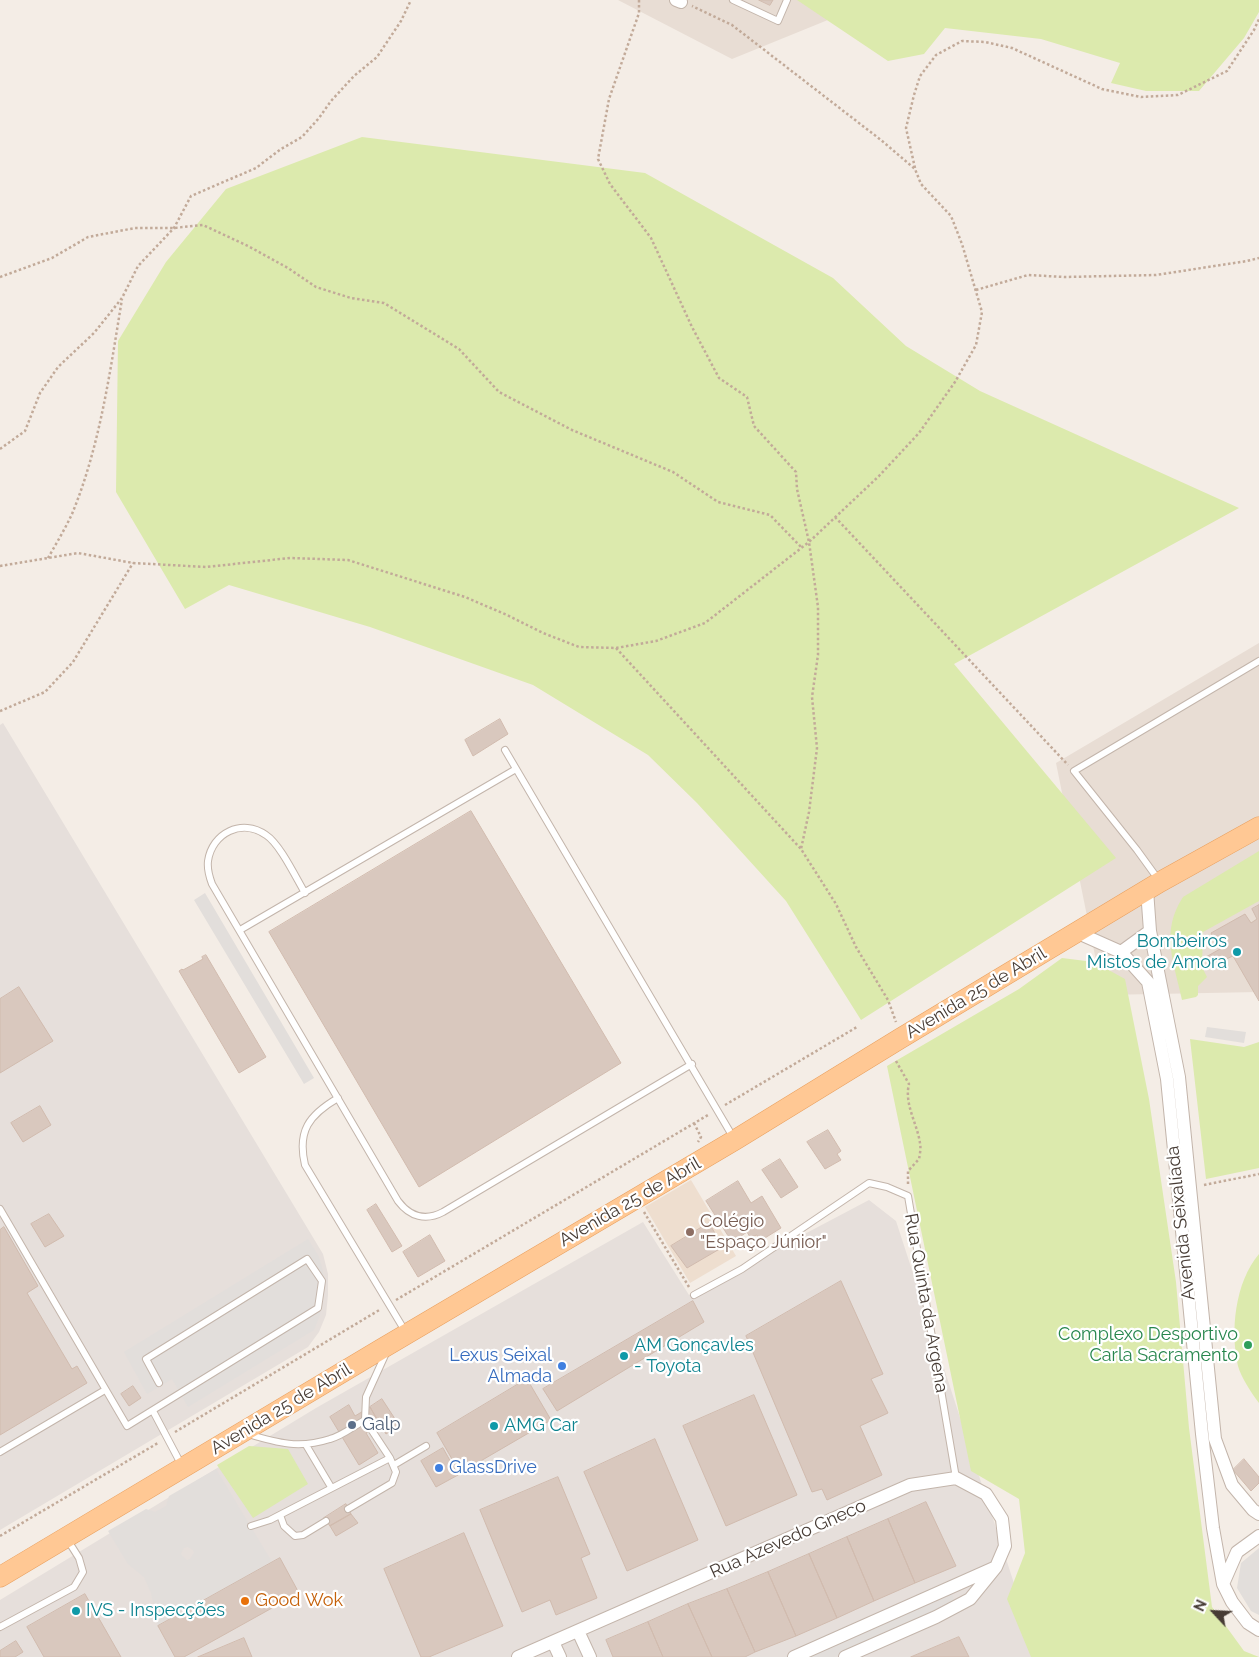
<!DOCTYPE html>
<html>
<head>
<meta charset="utf-8">
<style>
  body { margin:0 }
  #map { position:relative; width:1259px; height:1657px; overflow:hidden; background:#f4ede6; font-family:Raleway,sans-serif }
  canvas { display:block }
  .north { position:absolute; left:1189px; top:1587px; width:50px; height:50px; -webkit-text-stroke:4px #fff; paint-order:stroke; rotate:295deg; font-size:14px; font-weight:700; line-height:20px; text-align:center; color:#473c35 }
  .north::after { content:''; display:block; margin:auto; width:18px; height:22px; background:#473c35; clip-path:polygon(50% 0,100% 100%,50% 72%,0 100%) }
</style>
</head>
<body>
<div id="map">
<canvas width="1259" height="1657"></canvas>
<div class="north">N</div>
</div>
<script>
const context = document.querySelector('canvas').getContext('2d');
context.lineJoin = 'round';
function fillPath(path, color) {
  context.fillStyle = color;
  context.fill(path, 'evenodd');
}
function stroke(path, color, width, dash) {
  context.strokeStyle = color;
  context.lineWidth = width;
  context.lineCap = dash ? 'butt' : 'round';
  context.setLineDash(dash || []);
  context.stroke(path);
}
function label(font, color, halo, rows, align = 'center') {
  context.font = font + ' Raleway,sans-serif';
  context.lineWidth = 4.5;
  context.setLineDash([]);
  context.textBaseline = 'middle';
  context.strokeStyle = halo;
  context.fillStyle = color;
  for (const [text, x, y, turn = 0] of rows) {
    context.save();
    context.translate(x, y);
    context.rotate((+turn || 0) * Math.PI / 180);
    context.textAlign = isNaN(turn) ? turn : align;
    if (halo) context.strokeText(text, 0, 0);
    context.fillText(text, 0, 0);
    context.restore();
  }
}
const residential = new Path2D(`
  M618 0H877L732 59Z
  M1259 643V992L1103 995 1056 763Z`);
const industrial = new Path2D(`
  M3 723 323 1254 328 1274V1295L326 1315 319 1332 308 1347 0 1530V725Z
  M869 1200 896 1221 1038 1657H0V1600L316 1408 643 1222 689 1295Z`);
const education = new Path2D(`
  M691 1180 736 1256 690 1283 645 1207Z`);
const green = new Path2D(`
  M797 0H1259V12L1244 38 1199 91H1146L1111 83 1120 63 1041 39 945 28 924 54 888 61Z
  M362 137 645 173 833 278 906 346 980 391 1239 508 954 664 1116 858 861 1020 786 901 697 803 648 755 533 685 370 627 229 585 185 609 116 492 118 341 166 262 226 189Z
  M1259 851V901L1203 932 1202 967 1207 977 1198 986V995L1196 997 1182 1000C1174 962 1160 932 1183 897Z
  M1062 958 1094 962 1125 979 1149 1099 1176 1282 1189 1428 1212 1607 1244 1651 1259 1657H1031L1007 1599 1025 1553 1019 1499 971 1471 887 1066 1019 989Z
  M1190 1039 1244 1047 1259 1042V1168L1206 1179Z
  M1259 1254V1403C1252 1394 1241 1377 1238 1366 1230 1331 1235 1282 1259 1254Z
  M249 1446 288 1449 308 1484 253 1518 217 1465Z`);
const parking = new Path2D(`
  M205 893 314 1078 304 1084 194 900Z
  M1207 1027 1246 1032 1244 1043 1205 1037Z
  M308 1239 319 1257 323 1272 324 1287 320 1315 314 1330 188 1407 172 1379 147 1394 124 1352Z
  M216 1469 272 1562 158 1626 151 1593 144 1577 128 1564 108 1531 146 1509 155 1512 166 1506 169 1496ZM188 1547 193 1550 194 1553 190 1559 187 1560 182 1556 181 1553 184 1548Z
  M1259 1548V1615L1251 1611 1237 1588 1241 1563Z
  M952 1594 955 1604 834 1657H806Z`);
const building = new Path2D(`
  M759 0H773L770 5Z
  M500 719 508 734 473 756 465 740Z
  M471 811 621 1063 419 1187 269 932Z
  M1259 905V1001L1233 956 1224 960 1222 958 1211 965 1206 957 1220 949 1211 933 1245 914 1251 923 1257 919 1252 909Z
  M206 955 266 1057 239 1073 179 971 182 969 183 970 203 959 202 957Z
  M19 987 53 1041 0 1073V999Z
  M40 1106 51 1125 23 1142 11 1123Z
  M828 1130 841 1151 837 1154 841 1160 825 1169 807 1142Z
  M780 1159 798 1187 781 1198 762 1170Z
  M738 1181 751 1203 762 1196 781 1228 760 1241 757 1235 750 1237 747 1232 732 1242 706 1201Z
  M376 1204 402 1246 392 1252 367 1210Z
  M49 1214 64 1236 45 1247 31 1224Z
  M709 1223 723 1247 687 1268 671 1246Z
  M4 1227 38 1286 27 1293 72 1369 77 1366 87 1383 0 1435V1230Z
  M430 1235 445 1261 418 1277 403 1252Z
  M841 1281 883 1374 871 1379 888 1413 860 1426 882 1475 827 1500 822 1489 812 1492 746 1336Z
  M693 1301 704 1322 557 1411 543 1389Z
  M527 1379 551 1420 460 1473 437 1433Z
  M133 1386 141 1398 129 1406 121 1394Z
  M754 1395 797 1495 726 1526 683 1426Z
  M382 1399 399 1425 386 1434 370 1407Z
  M349 1405 355 1416 370 1407 380 1425 366 1433 378 1453 359 1465 330 1417Z
  M655 1439 698 1540 627 1571 584 1472Z
  M443 1448 458 1475 436 1487 421 1461Z
  M1244 1459 1259 1477V1483L1251 1491 1233 1470Z
  M558 1477 590 1554 581 1558 597 1598 556 1615 550 1600 522 1612 480 1510Z
  M926 1502 956 1566 915 1583 888 1519Z
  M346 1504 351 1514 330 1526 324 1518Z
  M351 1514 358 1523 336 1536 330 1526Z
  M888 1519 915 1583 874 1601 847 1537Z
  M464 1533 503 1626 429 1657H421L384 1569Z
  M847 1537 874 1601 837 1618 809 1554Z
  M809 1554 837 1618 796 1636 768 1572Z
  M280 1558 299 1593 184 1657H175L158 1626Z
  M768 1572 796 1636 755 1652 727 1589Z
  M727 1589 755 1652 745 1657H712L688 1604Z
  M85 1594 121 1657H44L27 1627Z
  M688 1604 712 1657H663L648 1622Z
  M648 1622 663 1657H613L606 1640Z
  M959 1637 969 1657H911Z
  M244 1638 252 1657H198Z
  M16 1641 23 1652 15 1657H0V1651Z`);
const path = new Path2D(`
  M639 0V13L609 99 598 159 610 184 651 238 692 327 719 378 747 397 754 426 796 472 797 489 809 542 818 607V655L812 697 817 748 809 812 801 849 836 904 856 947 888 1000 896 1022
  M915 168 906 128 914 95 920 76 936 55 962 41 985 42 1012 48 1102 89 1141 97 1178 95 1227 71 1254 30 1259 19
  M0 277 52 258 88 237 135 228H174L203 225 248 246 288 268 316 287 351 298 384 303 459 349 499 392 572 430 673 472 718 502 770 515 802 548
  M976 290 1028 275 1065 277 1156 275 1247 261 1259 258
  M0 449 25 431 40 393 58 367 94 333 122 298 138 266 174 228 191 196 256 168 281 149 302 137 319 118 331 101 354 76 377 57 401 21 411 0
  M835 517 1068 765
  M48 558C56 544 65 529 72 514 100 446 110 372 122 299
  M0 566 78 553 133 563 206 567 290 558 348 560 465 597 507 615 543 633 579 647 616 648 656 641 705 623 809 542 879 476 919 433 955 382 976 345 982 312 962 244 951 216 921 184 915 169 881 140 732 25 692 6
  M616 648 801 849
  M0 711 45 692 73 662 133 563
  M896 1061 909 1084C904 1104 917 1123 920 1143 921 1148 920 1154 919 1159L908 1171V1185
  M725 1105 857 1027
  M694 1123 701 1137 698 1142
  M1204 1185 1259 1174
  M644 1212 689 1287
  M396 1300 708 1115
  M175 1432 381 1309
  M0 1536 158 1443`);
const lane = new Path2D(`
  M733 0 778 21 787 0
  M505 750 733 1137
  M1158 879 1137 850 1074 771 1259 661
  M305 893C296 878 280 844 266 835 242 818 212 833 208 861 207 869 209 876 212 884L398 1201C410 1217 426 1221 443 1212L692 1064
  M240 930 516 769
  M338 1098C309 1115 297 1131 305 1165L405 1331
  M0 1209 127 1426 318 1308 322 1281 307 1259 146 1359 159 1383
  M694 1295 742 1269 869 1183 887 1187 908 1196 956 1478
  M153 1411 181 1464
  M248 1434C278 1443 299 1449 330 1439 342 1436 354 1426 365 1420L366 1397 386 1353
  M306 1445 331 1487
  M0 1452 105 1390
  M394 1465 426 1446
  M348 1509 392 1483 396 1472 390 1458
  M280 1515 284 1526 295 1536 303 1535 326 1521
  M251 1526 270 1520 390 1458 365 1420
  M0 1627 74 1587 83 1572 79 1558 67 1539`);
const street = new Path2D(`
  M676 0 681 2
  M1147 890 1150 931 1179 1077 1215 1439 1232 1485 1253 1510 1259 1514
  M1076 932 1121 952 1148 982 1167 1079 1202 1434 1213 1528 1223 1584 1232 1602 1248 1623 1259 1630
  M1121 952 1150 931
  M1223 1584 1237 1552 1259 1536
  M578 1631 590 1657
  M553 1642 560 1657
  M518 1657 910 1485 956 1478 986 1494 1002 1519 1005 1546 996 1567 970 1599 936 1617 845 1657
  M794 1657 994 1568`);
const primary = new Path2D(`
  M0 1577 383 1348 735 1140 901 1038 1160 882 1259 827`);
const markers = [
  [1237,952,5,"#0f9aa8"],
  [690,1232,5,"#8d6e63"],
  [1248,1345,5,"#2e9e5b"],
  [624,1356,5,"#0f9aa8"],
  [562,1366,5,"#3f7fe0"],
  [352,1425,5,"#5c6f8a"],
  [494,1426,5,"#0f9aa8"],
  [439,1468,5,"#3f7fe0"],
  [245,1601,5,"#e8710a"],
  [76,1611,5,"#0f9aa8"]
];
const cultureNames = [
  ["Bombeiros",1227,942,"right"],
  ["Mistos de Amora",1227,963,"right"],
  ["AM Gonçavles",634,1346],
  ["- Toyota",634,1367],
  ["AMG Car",504,1426],
  ["IVS - Inspecções",86,1611]
];
const streetNames = [
  ["Avenida 25 de Abril",976,993,-31],
  ["Avenida 25 de Abril",630,1202,-30],
  ["Avenida Seixalíada",1181,1223,-96],
  ["Rua Quinta da Argena",926,1303,80],
  ["Avenida 25 de Abril",281,1409,-31],
  ["Rua Azevedo Gneco",788,1539,-24]
];
const educationNames = [
  ["Colégio",700,1222],
  ["\"Espaço Júnior\"",700,1243]
];
const leisureNames = [
  ["Complexo Desportivo",1238,1335],
  ["Carla Sacramento",1238,1356]
];
const shopNames = [
  ["Lexus Seixal",552,1356],
  ["Almada",552,1377],
  ["GlassDrive",449,1468,"left"]
];
const serviceNames = [
  ["Galp",362,1425]
];
const foodNames = [
  ["Good Wok",255,1601]
];
fillPath(residential, '#e8ddd4');
fillPath(industrial, '#e6dfdb');
fillPath(education, '#eedecf');
fillPath(green, '#dceaad');
fillPath(parking, '#e2dedb');
fillPath(building, '#d9c8be');
stroke(building, '#d1bbae', 1);
stroke(lane, '#c3b5ab', 8);
stroke(street, '#c3b5ab', 14);
stroke(primary, '#e9a05f', 21);
stroke(path, '#c2aa99', 2.5, [2.5, 2.5]);
stroke(lane, '#fff', 6);
stroke(street, '#fff', 12);
stroke(primary, '#ffc894', 20);
for (const [x, y, r, color] of markers) {
  const dot = new Path2D();
  dot.arc(x, y, r, 0, 2 * Math.PI);
  context.fillStyle = color;
  context.fill(dot);
  stroke(dot, '#fff', 2);
}
label('18px', '#0d838f', '#fff', cultureNames, 'left');
label('18px', '#473c35', '#fff', streetNames);
label('18px', '#785e54', '#fff', educationNames, 'left');
label('18px', '#27864d', '#fff', leisureNames, 'right');
label('18px', '#366cbe', '#fff', shopNames, 'right');
label('18px', '#4e5e75', '#fff', serviceNames, 'left');
label('18px', '#c56008', '#fff', foodNames, 'left');
</script>
</body>
</html>
